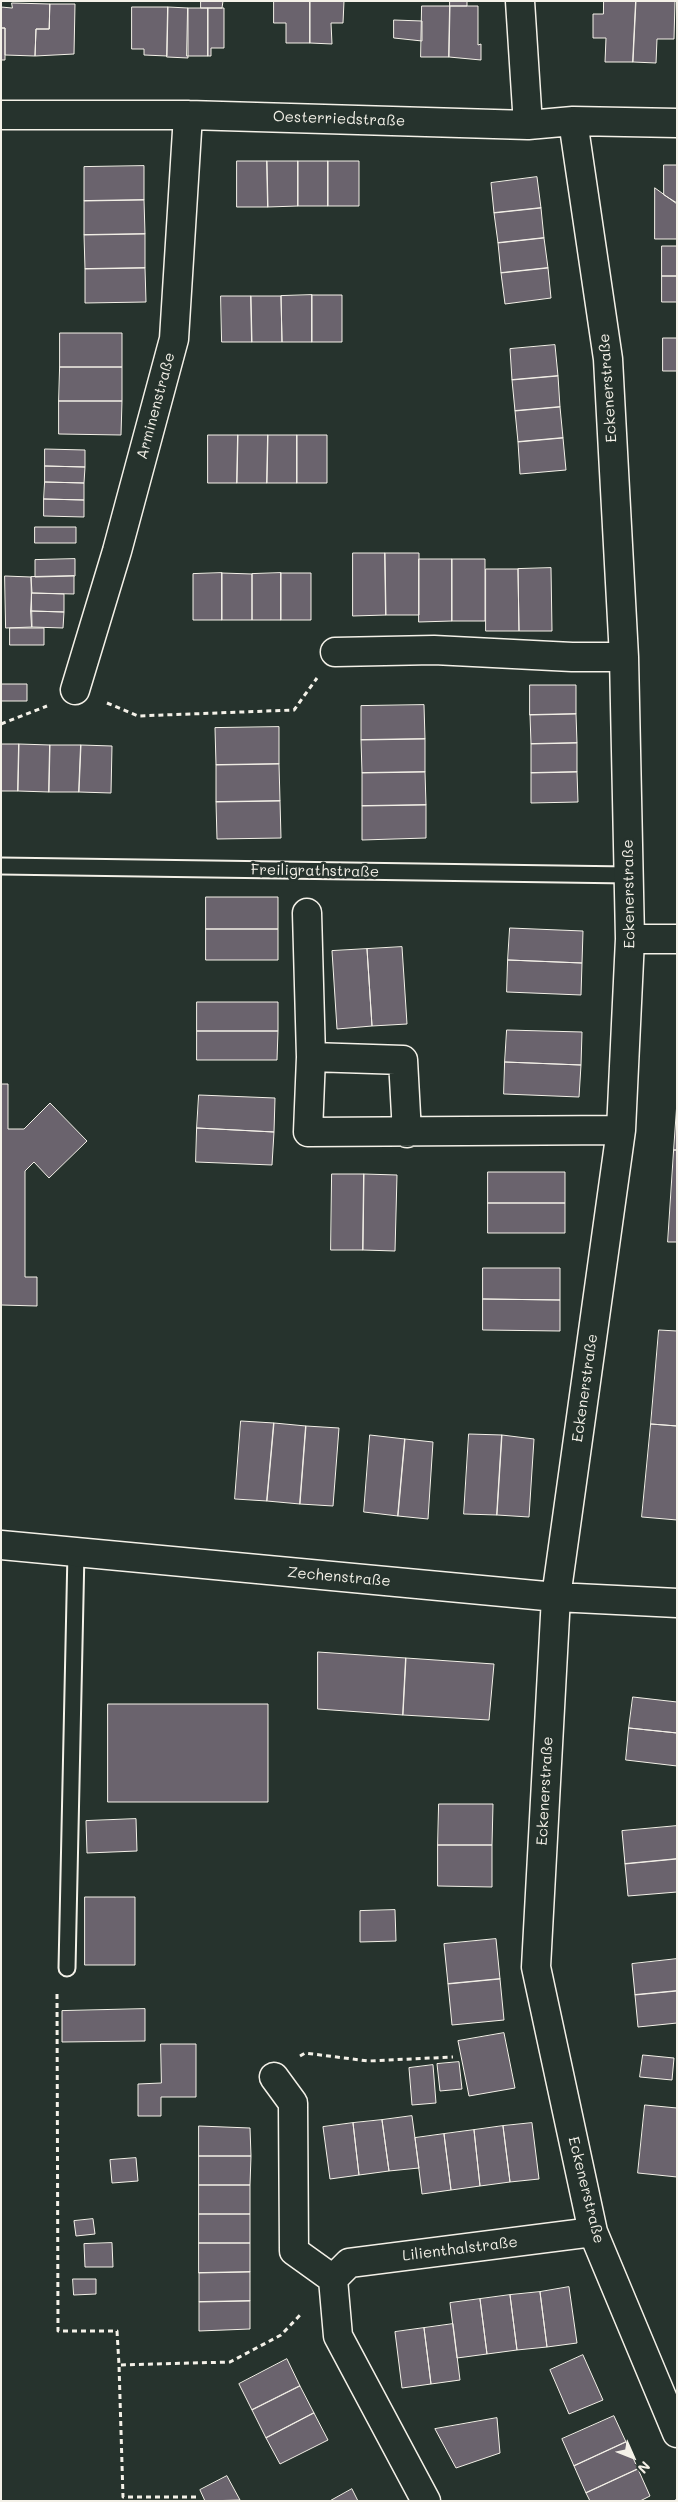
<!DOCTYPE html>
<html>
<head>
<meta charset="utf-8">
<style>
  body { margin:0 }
  #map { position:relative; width:678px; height:2502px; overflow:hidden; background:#26332d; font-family:Mali,sans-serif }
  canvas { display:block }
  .frame { position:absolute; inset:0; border:2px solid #f4f1e8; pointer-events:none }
  .north { position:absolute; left:608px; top:2432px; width:50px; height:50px; -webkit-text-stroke:4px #26332d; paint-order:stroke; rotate:134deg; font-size:14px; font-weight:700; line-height:20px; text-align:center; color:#f4f1e8 }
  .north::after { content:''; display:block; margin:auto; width:18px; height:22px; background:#f4f1e8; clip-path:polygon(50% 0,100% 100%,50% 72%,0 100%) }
</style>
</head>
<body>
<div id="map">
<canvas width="678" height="2502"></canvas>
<div class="frame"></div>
<div class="north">N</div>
</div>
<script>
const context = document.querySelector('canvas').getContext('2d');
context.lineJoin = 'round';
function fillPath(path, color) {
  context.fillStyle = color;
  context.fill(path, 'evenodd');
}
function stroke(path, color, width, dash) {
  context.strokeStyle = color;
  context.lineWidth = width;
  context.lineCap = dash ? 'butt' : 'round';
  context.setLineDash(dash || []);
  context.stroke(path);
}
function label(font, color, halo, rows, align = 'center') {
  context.font = font + ' Mali,sans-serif';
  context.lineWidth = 5;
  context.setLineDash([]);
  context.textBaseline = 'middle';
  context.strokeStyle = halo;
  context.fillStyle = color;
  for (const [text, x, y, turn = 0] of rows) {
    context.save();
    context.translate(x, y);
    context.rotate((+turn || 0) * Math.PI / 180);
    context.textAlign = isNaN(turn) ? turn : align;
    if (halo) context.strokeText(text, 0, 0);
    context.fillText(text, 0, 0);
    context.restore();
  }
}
const building = new Path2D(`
  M201 1H223L222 8H201Z
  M274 1H310V43H286V23H274Z
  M310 1H344L343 23H331L332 44 310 43Z
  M450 1H467V6H450Z
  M604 1H636L633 62H605L606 38H593V14H603Z
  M636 1H675L674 39H657L656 63 633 62Z
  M12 3 50 4 49 29H36L35 56 5 55V28H1V7L12 8Z
  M50 4H75L74 54 35 56 36 29H49Z
  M422 6H450L449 57H421Z
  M450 6H478V45L481 44V60L449 57Z
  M132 7H168L167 56 144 55V49H132Z
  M168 7 188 8V58L167 57Z
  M188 8H208V56H187Z
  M208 8H224V48H211V56H208Z
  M394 20 422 21V41L394 38Z
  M1 28H5V60H1Z
  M237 161H267L268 207H237Z
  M267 161H298V206L268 207Z
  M298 161H328V206H298Z
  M328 161H359V206H328Z
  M664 165H677V203L664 195Z
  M144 166V200L84 201V167Z
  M537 177 541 208 494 213 491 183Z
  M655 188 677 204V239H655Z
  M144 200 145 234 84 235V201Z
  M541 208 544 238 498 243 494 213Z
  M145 234V268L85 269 84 235Z
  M544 238 548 268 501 273 498 243Z
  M662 246H677V276H662Z
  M145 268 146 302 85 303V269Z
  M548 268 551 298 505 304 501 273Z
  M662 276H677V302H662Z
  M312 295V342H282L281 296Z
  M312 295H342V342H312Z
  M221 296H251L252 342H222Z
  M251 296H281L282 342H252Z
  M60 333H122V367H60Z
  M663 338H677V371H663Z
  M555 345 558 376 512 380 510 349Z
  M60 367H122V401H59Z
  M558 376 560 407 515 411 512 380Z
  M59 401H122L121 435 59 434Z
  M560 407 563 438 518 442 515 411Z
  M208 435H238L237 483H208Z
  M238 435H268L267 483H237Z
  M268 435H297V483H267Z
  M297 435H327V483H297Z
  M563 438 566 470 520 474 518 442Z
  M45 449 85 450V467L45 466Z
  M45 466 85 467 84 483 45 482Z
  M45 482 84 483V500L44 499Z
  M44 499 84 500V517L44 516Z
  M35 527H76V543H35Z
  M353 553H385L386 615 353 616Z
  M385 553H419V615H386Z
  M75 559V576L35 577V560Z
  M419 559H452V621L419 622Z
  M452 559H485V621H452Z
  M551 568 552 631H519L518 569Z
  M486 569H518L519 631H486Z
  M222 573V620H193V574Z
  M222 573 252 574V620H222Z
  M281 573V620H252V574Z
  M281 573H311V620H281Z
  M5 576 31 577 32 627 6 628Z
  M74 576V594L32 593 31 577Z
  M32 593 64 594V612L31 611Z
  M31 611 64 612 63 628 32 627Z
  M10 628H44V645H10Z
  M1 684H27V701H1Z
  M530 685H576V714L530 715Z
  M424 705 425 739 361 740V706Z
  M576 714 577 743 531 744 530 715Z
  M279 727V764L216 765 215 728Z
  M425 739V772L362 773 361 740Z
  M577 743V772L531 773V744Z
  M1 744H19L18 791H1Z
  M19 744 50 745 49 792 18 791Z
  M50 745H81L79 792H49Z
  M81 745 112 746 111 793 79 792Z
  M279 764 280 801 216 802V765Z
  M425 772 426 805 362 806V773Z
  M577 772 578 802 531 803V773Z
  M280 801 281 838 217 839 216 802Z
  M426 805V838L362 840V806Z
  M206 897H278V929H206Z
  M510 928 583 931 582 963 508 960Z
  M206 929H278V960H206Z
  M402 947 407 1024 372 1026 367 949Z
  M367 949 372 1026 337 1029 332 951Z
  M508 960 582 963 581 995 507 992Z
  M197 1002H278V1031H197Z
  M507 1030 582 1032 581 1065 505 1062Z
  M197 1031H278L277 1060H197Z
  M505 1062 581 1065 579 1097 504 1094Z
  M1 1084H8V1129H24L50 1103 87 1141 49 1178 34 1162 25 1171V1277H37V1306L1 1305Z
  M199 1095 275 1098 274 1132 197 1128Z
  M677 1102V1150H674Z
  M197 1128 274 1132 272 1165 196 1162Z
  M674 1150H677V1242H668Z
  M488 1172H565V1203H488Z
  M332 1174H364L363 1250H331Z
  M364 1174 397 1175 395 1251 363 1250Z
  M488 1203H565V1233H488Z
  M483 1268H560V1300L483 1299Z
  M483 1299 560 1300V1331L483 1330Z
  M659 1330 677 1331V1426L651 1424Z
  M241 1421 274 1423 267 1501 235 1499Z
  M274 1423 306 1426 300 1504 267 1501Z
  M651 1424 677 1426V1520L642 1517Z
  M306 1426 339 1428 333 1506 300 1504Z
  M469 1434 502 1435 497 1515 464 1514Z
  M370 1435 405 1439 398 1516 364 1512Z
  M502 1435 534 1439 529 1517 497 1515Z
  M405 1439 433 1442 428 1519 398 1516Z
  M318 1652 406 1658 403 1715 318 1709Z
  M406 1658 494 1664 489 1720 403 1715Z
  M633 1697 677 1702V1733L629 1728Z
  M108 1704H268V1802H108Z
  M629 1728 677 1733V1766L626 1760Z
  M439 1804H493L492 1845H438Z
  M136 1819 137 1851 87 1853 86 1821Z
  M677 1826V1859L625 1864 622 1831Z
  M438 1845H492V1887L438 1886Z
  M677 1859V1892L628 1896 625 1864Z
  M85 1897H135V1965H85Z
  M395 1910 396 1941 360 1942V1911Z
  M496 1939 500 1979 448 1984 444 1944Z
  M677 1959V1991L635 1995 632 1964Z
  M500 1979 504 2020 452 2025 448 1984Z
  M677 1991V2023L638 2027 635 1995Z
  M145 2009V2041L62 2042V2011Z
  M504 2033 515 2088 469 2096 458 2041Z
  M161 2044H196V2097H161V2116H138V2084L161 2083Z
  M643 2055 674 2058 672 2080 640 2077Z
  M459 2062 462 2089 440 2091 437 2064Z
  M433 2065 436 2103 412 2105 409 2068Z
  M645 2105 677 2108V2177L638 2173Z
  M412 2116 419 2168 389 2171 382 2120Z
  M382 2120 389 2171 359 2175 353 2123Z
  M353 2123 359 2175 330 2179 323 2127Z
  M532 2123 539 2179 510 2182 503 2126Z
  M199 2126 250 2128 251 2156H199Z
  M503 2126 510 2182 480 2186 474 2130Z
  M474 2130 480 2186 451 2190 444 2134Z
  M444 2134 451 2190 422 2194 415 2138Z
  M199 2156H251L250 2185H199Z
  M136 2158 138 2181 112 2183 110 2160Z
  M199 2185H250V2214H199Z
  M199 2214H250V2243H199Z
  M93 2219 95 2234 76 2236 74 2221Z
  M112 2243 113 2267H85L84 2244Z
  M199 2243H250V2272L199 2273Z
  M250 2272V2301L199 2302V2273Z
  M73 2279H96V2294L74 2295Z
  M569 2287 577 2343 547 2347 540 2292Z
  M540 2292 547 2347 517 2350 510 2295Z
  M510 2295 517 2350 487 2354 480 2299Z
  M480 2299 487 2354 457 2358 450 2303Z
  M250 2301V2329L199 2331V2302Z
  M453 2324 460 2380 431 2384 424 2328Z
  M424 2328 431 2384 402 2388 395 2332Z
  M583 2355 603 2400 569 2414 550 2370Z
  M287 2359 300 2386 252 2410 239 2384Z
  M300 2386 314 2413 266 2438 252 2410Z
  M314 2413 328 2440 280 2464 266 2438Z
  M614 2416 626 2442 574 2466 562 2439Z
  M497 2418 500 2453 456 2468 435 2429Z
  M626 2442 638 2469 586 2493 574 2466Z
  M638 2469 650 2496 640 2501H590L586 2493Z
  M227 2476 240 2500 205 2501 200 2490Z
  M352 2489 358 2501H330Z`);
const path = new Path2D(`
  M107 703 138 716 294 710 317 678
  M1 724 47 706
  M57 1994 58 2331H117L119 2365
  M300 2056 305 2053 368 2061 453 2057
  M196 2497H123L119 2365 230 2362 281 2335 302 2313
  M676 2501 677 2500`);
const service = new Path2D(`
  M1 866 629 875
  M67 1968 76 1552`);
const minor = new Path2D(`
  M520 1 528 125
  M1 115H188L528 125 573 121 677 123
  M573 121 608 359 624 657 630 939 621 1130 556 1597 536 1967 593 2232 677 2433
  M335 652 434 650 572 657H624
  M75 690 117 551 174 339 188 115
  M307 913 311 1057 308 1132 621 1130
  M630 939H677
  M311 1057 403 1060 407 1133
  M1 1545 556 1597 677 1603
  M274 2077 293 2103 294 2251 333 2279 349 2263 593 2232
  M333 2279 338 2336 426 2501`);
const streetNames = [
  ["Oesterriedstraße",339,119,2],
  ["Eckenerstraße",608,388,-94],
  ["Arminenstraße",156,406,-75],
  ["Freiligrathstraße",315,871,1],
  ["Eckenerstraße",629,894,-91],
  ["Eckenerstraße",585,1388,-82],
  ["Zechenstraße",339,1577,5],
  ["Eckenerstraße",545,1791,-87],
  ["Eckenerstraße",586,2190,76],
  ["Lilienthalstraße",460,2249,-7]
];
fillPath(building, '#6a636d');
stroke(building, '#f4f1e8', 1);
stroke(service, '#f4f1e8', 19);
stroke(minor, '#f4f1e8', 31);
stroke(path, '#f4f1e8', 3, [5, 4]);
stroke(service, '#26332d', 15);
stroke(minor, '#26332d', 28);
label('15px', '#f4f1e8', '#26332d', streetNames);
</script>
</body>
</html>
